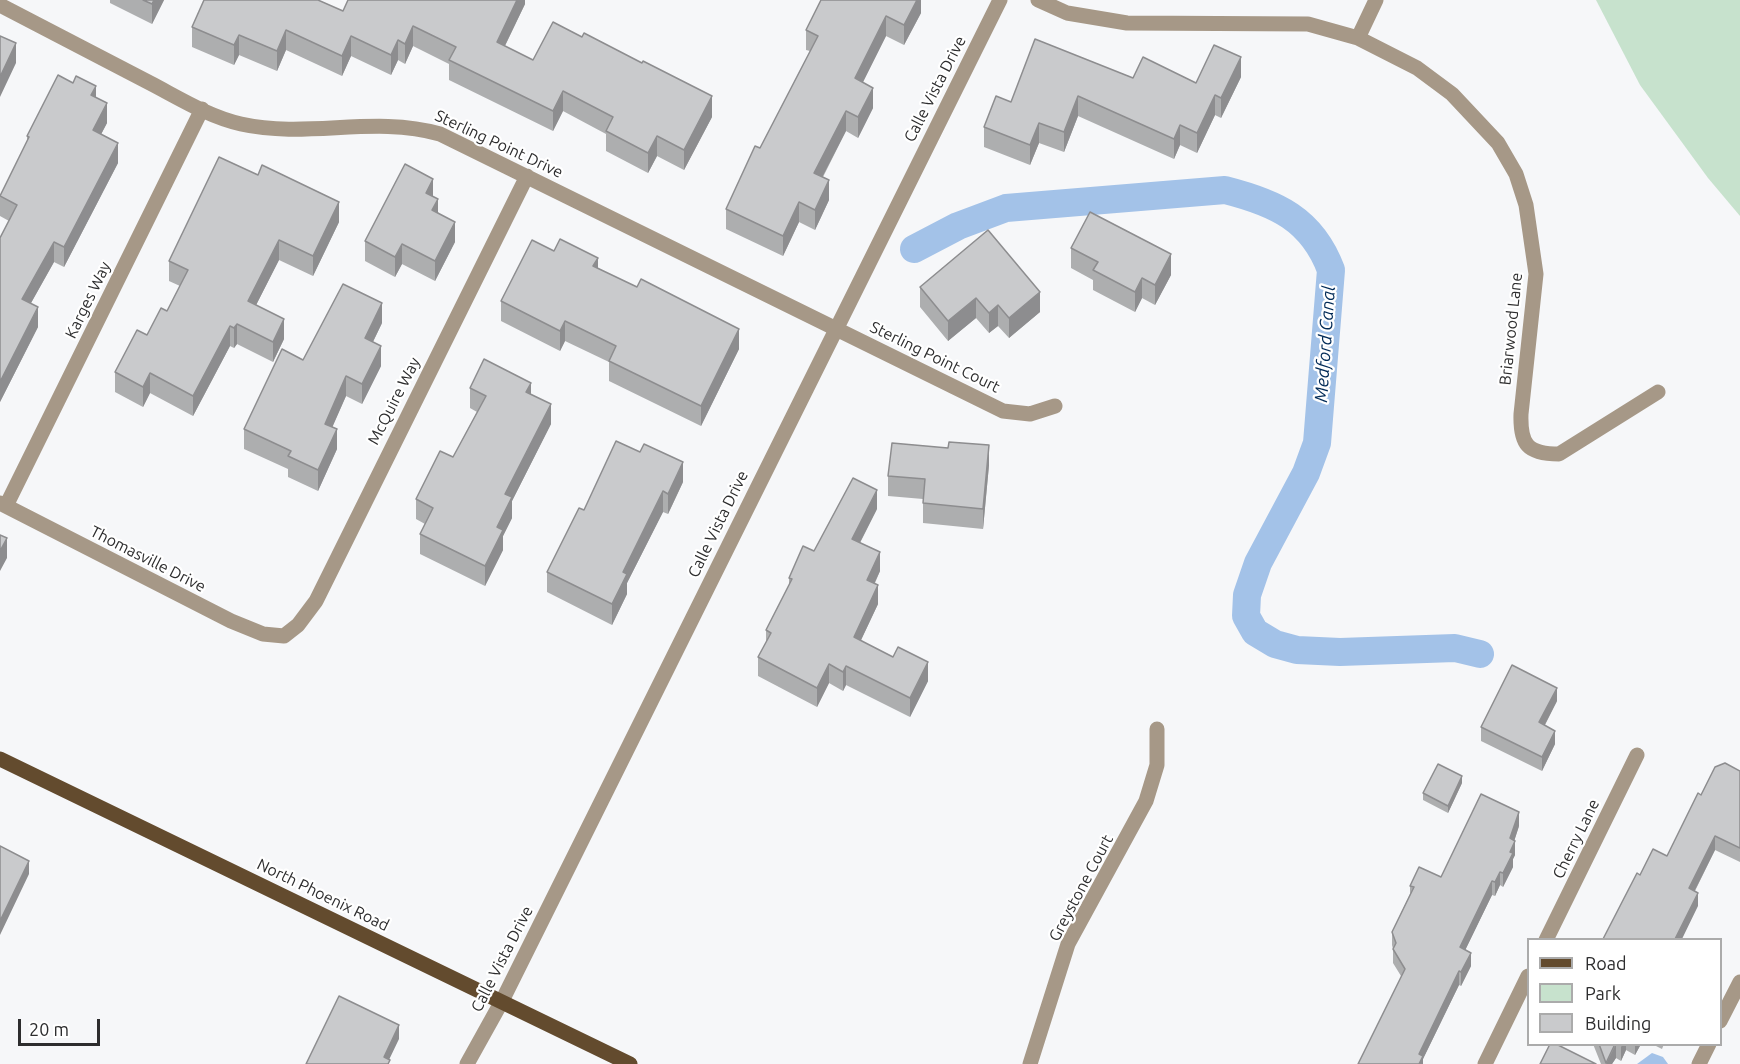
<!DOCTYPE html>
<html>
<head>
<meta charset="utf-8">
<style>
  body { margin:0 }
  #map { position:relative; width:1740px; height:1064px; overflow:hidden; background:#f6f7f9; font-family:Ubuntu,sans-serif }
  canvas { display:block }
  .legend { position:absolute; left:1527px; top:938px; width:195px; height:108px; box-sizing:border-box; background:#fff; border:2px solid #ababab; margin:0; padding:8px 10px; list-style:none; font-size:18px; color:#2d2d2e }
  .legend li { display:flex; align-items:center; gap:12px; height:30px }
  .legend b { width:30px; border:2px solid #ababab }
  .scale { position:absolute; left:18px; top:1019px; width:82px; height:27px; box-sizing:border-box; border:3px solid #2d2d2e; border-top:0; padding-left:8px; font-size:18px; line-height:21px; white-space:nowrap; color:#2d2d2e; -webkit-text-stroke:4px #fff; paint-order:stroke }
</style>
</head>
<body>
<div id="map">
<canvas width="1740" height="1064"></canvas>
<ul class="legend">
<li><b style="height:8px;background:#634b2e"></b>Road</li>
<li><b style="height:16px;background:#c7e2cd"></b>Park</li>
<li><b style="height:16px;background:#c9cacc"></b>Building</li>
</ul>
<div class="scale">20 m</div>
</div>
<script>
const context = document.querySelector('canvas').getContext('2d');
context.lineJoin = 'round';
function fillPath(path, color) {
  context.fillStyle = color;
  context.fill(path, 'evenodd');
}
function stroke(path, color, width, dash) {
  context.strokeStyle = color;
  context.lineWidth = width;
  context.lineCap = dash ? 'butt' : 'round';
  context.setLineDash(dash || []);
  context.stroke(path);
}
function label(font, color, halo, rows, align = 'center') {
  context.font = font + ' Ubuntu,sans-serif';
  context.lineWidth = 4.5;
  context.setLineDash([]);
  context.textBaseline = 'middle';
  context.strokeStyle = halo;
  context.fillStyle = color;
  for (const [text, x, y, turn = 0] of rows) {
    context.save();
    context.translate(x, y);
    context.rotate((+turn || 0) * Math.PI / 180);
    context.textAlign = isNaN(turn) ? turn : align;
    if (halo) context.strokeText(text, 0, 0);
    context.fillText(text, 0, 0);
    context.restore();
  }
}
const green = new Path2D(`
  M1596 0H1740V216L1708 178 1640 85Z`);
const water = new Path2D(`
  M1652 1053 1663 1057 1668 1064H1637Z`);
const canal = new Path2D(`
  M914 249 958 226 1006 208 1225 190C1276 203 1312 219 1331 270L1317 443 1306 473 1258 563 1247 595 1246 616 1255 632 1275 644 1297 650 1340 652 1455 648 1480 654`);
const street = new Path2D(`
  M1038 0 1067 13 1127 23 1308 24 1358 38 1417 68 1452 94 1498 143 1516 174 1526 205 1536 274 1521 414C1520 444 1527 454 1559 454L1658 392
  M0 5C50 31 100 57 150 83 179 98 209 117 241 124 308 139 374 115 440 134L1003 411 1030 414 1055 406
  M1358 38 1376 0
  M0 503 231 621 263 634 284 636 298 625 316 601 527 176
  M6 506 202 109
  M1546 940 1637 755
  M1720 1021 1740 982
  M467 1064 502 1001 1000 0
  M1030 1064 1068 944 1146 801 1157 765V729
  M1485 1064 1528 976
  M1699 1064 1709 1044`);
const primary = new Path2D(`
  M0 759 630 1064`);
const wall = new Path2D(`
  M110 0H164L152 24 110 3Z
  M525 0V4L505 46 533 60 712 117 684 170 657 156 648 173 606 151V134L563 111 553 131 449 80V64L413 46 405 64 398 60 391 75 351 56 342 76 286 50 277 71 239 55 234 65 192 47V27L343 11Z
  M921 0V13L904 45 886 36 863 82 873 108 858 138 846 131 823 177 829 200 815 230 799 222 783 256 726 229V209L760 148 810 51 806 50V30Z
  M1241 77 1221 118 1215 115 1197 153 1180 145 1174 159 1078 116 1064 152 1039 143 1030 165 984 147V127L1011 102 1133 78 1196 83Z
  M96 97 107 123 101 134 118 163 64 267 54 262 31 303 38 327 0 402 9 221 0 216V196L27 143V136Z
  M258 175 339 222 313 276 279 260 256 305 284 339 273 362 237 344 234 348 230 346 193 416 150 393 143 407 115 392V372L167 311 180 286 169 281V261Z
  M433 197 438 212 455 242 435 281 402 264 395 277 365 261V241Z
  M988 230 1040 312 1009 338 998 326 989 333 976 318 948 341 920 307V287Z
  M1071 248 1171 275 1155 305 1142 298 1135 312 1093 290V280L1071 268Z
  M554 251 598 268 739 349 701 426 609 381V362L565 341 560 351 501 321V301Z
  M382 323 373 342 381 366 362 404 346 396 332 427 337 449 318 491 288 477V469L244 449V429L303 360Z
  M470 388 531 394 551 424 512 501V518L503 536V550L485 586 420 554V534L425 524 416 519V499L453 457 477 412 470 408Z
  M948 448 989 465 983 529 923 523V499L888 496V476Z
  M683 482 668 514 663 512 627 583V594L612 625 547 592V572L584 510Z
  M877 509 860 543 880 571 875 583 878 604 861 640 928 681 910 717 846 685 843 691 829 683 817 707 758 676V657L766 643V630L789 585V578L814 551Z
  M1557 701 1545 725 1555 744 1542 771 1481 741V727Z
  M1740 771V862L1715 850 1695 891 1698 906 1640 875 1667 856 1701 795Z
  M1462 783 1448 813 1423 800V793Z
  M1519 826 1514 841 1515 855 1513 859V867L1503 887 1500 885 1495 896 1492 895 1465 950 1471 966 1461 986 1459 985 1423 1059V1064L1401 976 1393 963V949L1392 945V932L1410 894V886L1441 877Z
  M1593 1044H1641L1635 1055 1626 1050 1621 1061 1616 1058 1612 1064H1601Z
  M1652 1044H1664L1662 1049Z`);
const shadedWall = new Path2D(`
  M154 0H164L152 24V4Z
  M517 0H525V4L497 62V42Z
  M917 0H921V13L904 45V25Z
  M886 16V36L855 98V78Z
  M413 26V46L405 64V44Z
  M286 30V50L277 71V51Z
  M239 35V55L234 65V45Z
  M351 36V56L342 76V56Z
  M398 40V60L391 75V55Z
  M16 43V63L0 97V77Z
  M1241 57V77L1221 118V98Z
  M96 86V107L91 95Z
  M873 88V108L858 138V117Z
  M563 91V111L553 131V111Z
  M1215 95V115L1197 153V133Z
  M712 96V117L684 170V150Z
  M1078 96V116L1064 152V132Z
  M107 103V123L93 150V130Z
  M846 111V131L814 193V173Z
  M1039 123V143L1030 165V145Z
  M1180 125V145L1174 159V139Z
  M657 136V156L648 173V153Z
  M118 143V163L64 267V247Z
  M433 179V199L426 193Z
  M829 180V200L815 230V210Z
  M438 199V219L432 210Z
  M339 202V222L313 276V256Z
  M799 202V222L783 256V236Z
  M455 222V242L435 281V261Z
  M279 240V260L248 321V301Z
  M54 242V262L22 319V299Z
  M402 244V264L395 277V257Z
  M1171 254V275L1155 305V285Z
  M598 258V278L593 266Z
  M1142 278V298L1135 312V292Z
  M1040 292V312L1009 338V318Z
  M976 298V318L948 341V321Z
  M382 303V323L365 358V338Z
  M998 305V326L989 333V313Z
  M38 307V327L0 402V382Z
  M284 319V339L273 362V342Z
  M565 321V341L560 351V331Z
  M237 324V344L234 348V328Z
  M230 326V346L193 416V396Z
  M739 329V349L701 426V406Z
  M381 346V366L362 404V384Z
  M150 373V393L143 407V387Z
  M346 376V396L325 444V424Z
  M531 383V403L526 392Z
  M551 404V424L512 501V518L503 536V550L485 586V566L505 494Z
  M337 429V449L318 491V470Z
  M989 445V465L983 529V509Z
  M683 462V482L668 514V494Z
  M877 490V509L852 558V539Z
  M663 491V512L627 583V594L612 625V604L623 572Z
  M7 538V558L0 571V551Z
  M880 552V571L867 599V580Z
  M878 585V604L854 655V637Z
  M928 662V681L910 717V698Z
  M829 664V683L817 707V688Z
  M846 666V685L843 691V672Z
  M1557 688V701L1539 736V722Z
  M1555 731V744L1542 771V757Z
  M1462 776V783L1448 813V806Z
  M1519 812V826L1512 848 1515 841V855L1513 859V867L1503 887V873L1510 838Z
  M1715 836V850L1689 902V888Z
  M29 861V874L0 935V921Z
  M1500 872V885L1495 896V882Z
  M1492 881V895L1460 961V947Z
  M1698 893V906L1682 939H1675Z
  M1471 953V966L1461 986V972Z
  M1459 971V985L1423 1059V1064H1419V1054Z
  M399 1025V1039L387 1064 384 1057Z
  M1616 1044V1058L1612 1064H1606Z
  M1623 1044H1626V1050L1621 1061V1047Z
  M1635 1044H1641L1635 1055Z`);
const building = new Path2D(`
  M143 0H154L152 4Z
  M204 0H318L343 11 348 0H517L497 42 533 60 553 22 582 37 584 33 642 63 643 61 712 96 684 150 657 136 648 153 606 131 613 117 563 91 553 111 449 60 456 47 413 26 405 44 398 40 391 55 351 36 342 56 286 30 277 51 239 35 234 45 192 27Z
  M821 0H917L904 25 886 16 855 78 873 88 858 117 846 111 814 173 829 180 815 210 799 202 783 236 726 209 755 146 760 148 818 36 806 30Z
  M0 36 16 43 0 77Z
  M1035 39 1133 78 1143 57 1196 83 1214 45 1241 57 1221 98 1215 95 1197 133 1180 125 1174 139 1078 96 1064 132 1039 123 1030 145 984 127 996 96 1011 102Z
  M58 75 73 83 76 76 96 86 91 95 107 103 93 130 118 143 64 247 54 242 22 299 38 307 0 382V238L17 205 0 196 29 137 27 136Z
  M219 157 258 175 262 165 339 202 313 256 279 240 248 301 284 319 273 342 237 324 234 328 230 326 193 396 150 373 143 387 115 372 137 330 147 335 161 308 167 311 188 270 169 261Z
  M405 164 433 179 426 193 438 199 432 210 455 222 435 261 402 244 395 257 365 241Z
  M1090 212 1171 254 1155 285 1142 278 1135 292 1093 270 1098 262 1071 248Z
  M988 230 1040 292 1009 318 998 305 989 313 976 298 948 321 920 287Z
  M560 239 598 258 593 266 637 287 641 279 739 329 701 406 609 361 616 346 565 321 560 331 501 301 532 240 554 251Z
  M343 284 382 303 365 338 381 346 362 384 346 376 325 424 337 429 318 470 288 456 291 451 244 429 282 349 303 360Z
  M484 359 531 383 526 392 551 404 505 494 512 497 497 527 503 530 485 566 420 534 433 508 416 499 440 451 453 457 486 396 470 388Z
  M616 441 640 452 644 444 683 462 668 494 663 491 623 572 627 574 612 604 547 572 579 508 584 510Z
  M949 442 989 445 983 509 923 503 925 479 888 476 892 443 948 448Z
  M853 478 877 490 852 539 880 552 867 580 878 585 854 637 893 657 898 647 928 662 910 698 846 666 843 672 829 664 817 688 758 657 771 633 766 630 792 579 789 578 803 546 814 551Z
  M0 535 7 538 0 551Z
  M1512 665 1557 688 1539 722 1555 731 1542 757 1481 727Z
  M1725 763 1740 771V848L1715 836 1689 888 1698 893 1675 939H1603L1637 873 1640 875 1653 849 1667 856 1698 793 1701 795 1715 767Z
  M1438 764 1462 776 1448 806 1423 793Z
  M1481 794 1519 812 1510 838 1515 841 1510 852 1513 853 1503 873 1500 872 1495 882 1492 881 1460 947 1471 953 1461 972 1459 971 1419 1054 1423 1056 1419 1064H1358L1405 969 1393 949 1396 943 1392 932 1414 887 1410 886 1419 867 1441 877Z
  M0 846 29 861 0 921Z
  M339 996 399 1025 384 1057 390 1060 388 1064H306Z
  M1550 1044H1556L1596 1064H1540Z
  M1599 1044H1615L1606 1063Z`);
const streetNames = [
  ["Calle Vista Drive",935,89,-63],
  ["Sterling Point Drive",499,144,25],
  ["Karges Way",88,300,-64],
  ["Briarwood Lane",1511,329,-84],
  ["Sterling Point Court",935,357,26],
  ["McQuire Way",394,401,-63],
  ["Calle Vista Drive",718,524,-64],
  ["Thomasville Drive",148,559,27],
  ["Cherry Lane",1576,839,-64],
  ["Greystone Court",1081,888,-62],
  ["North Phoenix Road",323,895,26],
  ["Calle Vista Drive",502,959,-63]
];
const waterNames = [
  ["Medford Canal",1325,344,-86]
];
fillPath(green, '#c7e2cd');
fillPath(water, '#a3c2e8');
stroke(canal, '#a3c2e8', 28);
stroke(street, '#a69887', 15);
stroke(primary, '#634b2e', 15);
fillPath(wall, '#adaeaf');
fillPath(shadedWall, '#8d8d8f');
fillPath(building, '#c9cacc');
stroke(building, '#8d8d8f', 1.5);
label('16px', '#2d2d2e', '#fff', streetNames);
label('italic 18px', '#002a57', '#fff', waterNames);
</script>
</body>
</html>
